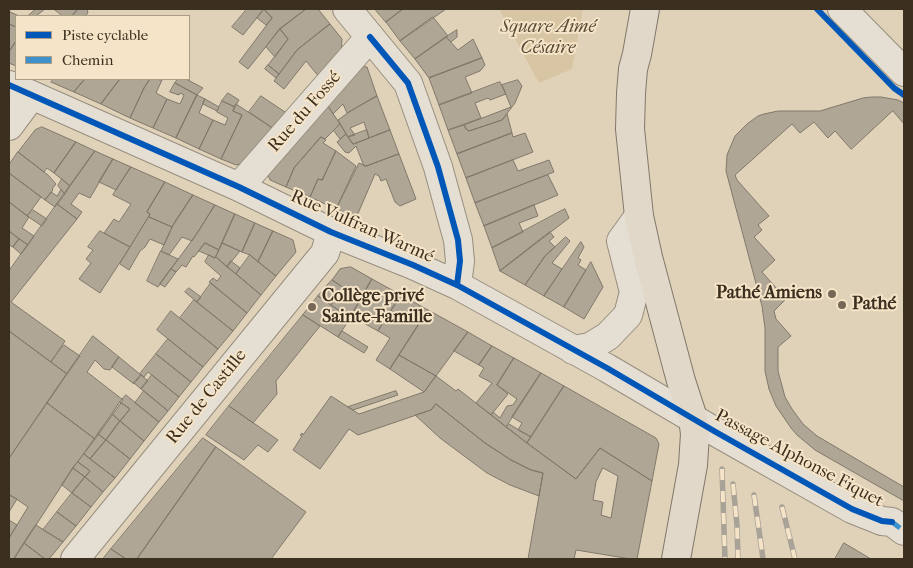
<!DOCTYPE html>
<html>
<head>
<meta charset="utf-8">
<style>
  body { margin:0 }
  #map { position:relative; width:913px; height:568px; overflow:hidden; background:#e0d2b9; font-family:"IM FELL French Canon",serif }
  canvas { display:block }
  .frame { position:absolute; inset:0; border:10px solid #3b2f20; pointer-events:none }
  .legend { position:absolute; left:15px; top:15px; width:175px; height:65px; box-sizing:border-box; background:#f5e4c7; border:1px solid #ab9c84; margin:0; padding:6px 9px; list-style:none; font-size:15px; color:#3b2f20 }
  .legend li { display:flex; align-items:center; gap:10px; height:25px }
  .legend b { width:25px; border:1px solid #ab9c84 }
</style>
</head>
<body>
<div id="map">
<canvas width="913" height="568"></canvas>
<div class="frame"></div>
<ul class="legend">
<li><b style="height:6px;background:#0057b8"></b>Piste cyclable</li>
<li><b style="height:6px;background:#3e91ca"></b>Chemin</li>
</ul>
</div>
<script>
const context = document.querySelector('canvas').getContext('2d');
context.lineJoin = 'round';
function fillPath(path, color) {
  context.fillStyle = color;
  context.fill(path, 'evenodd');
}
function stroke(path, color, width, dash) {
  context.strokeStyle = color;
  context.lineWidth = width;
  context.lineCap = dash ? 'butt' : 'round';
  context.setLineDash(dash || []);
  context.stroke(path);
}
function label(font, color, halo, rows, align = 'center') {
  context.font = font + ' "IM FELL French Canon",serif';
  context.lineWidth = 4;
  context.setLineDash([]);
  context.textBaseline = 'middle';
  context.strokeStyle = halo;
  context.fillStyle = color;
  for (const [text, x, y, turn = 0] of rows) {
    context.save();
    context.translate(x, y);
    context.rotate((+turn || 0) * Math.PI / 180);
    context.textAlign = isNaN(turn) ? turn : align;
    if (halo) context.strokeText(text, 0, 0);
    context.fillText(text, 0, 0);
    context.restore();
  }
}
const green = new Path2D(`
  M499 9H583L572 69 539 83Z`);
const building = new Path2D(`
  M36 9H45L36 16H28Z
  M54 9H78L72 16H63Z
  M78 9H87L88 13 85 16H72Z
  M247 9H264L243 35 232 27Z
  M264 9 272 18 266 25 257 18Z
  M264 9H306L280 29 248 69 239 62 272 18Z
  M306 9H318L330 24 297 50 279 74 268 65 288 39 280 29Z
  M375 9H403L386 22Z
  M403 9H446L400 41 386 22Z
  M10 12 19 16H16V27L9 24V13Z
  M433 17 448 36 415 59 400 41Z
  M9 24 16 27V41L9 52Z
  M330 24 342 39 341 53 320 78 306 61 284 89 274 81 297 50Z
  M280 29 288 39 275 57 266 47Z
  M457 30V37L451 42 446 37Z
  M446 37 458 50 473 39 482 58 429 78 415 59Z
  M16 41V66L9 63V52Z
  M482 58 485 65 480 71 465 77 472 93 439 105 429 78Z
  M268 65 279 74 276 78 265 69Z
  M359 66 367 67 377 96 347 113 343 104 333 114 326 103Z
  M54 79H85L74 92 51 82Z
  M85 79H120L101 104 74 92Z
  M120 79H150L144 88 130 118 101 104Z
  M150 79 162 80 156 93 167 99 153 128 130 118 144 88Z
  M178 79H186L203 88 197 95 175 83Z
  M518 80 522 86 515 103 502 120 469 131 466 129 464 125 511 107 502 85Z
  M500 82 506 94 490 100 488 98 475 103 481 118 448 130 439 105Z
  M175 83 197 95 176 138 153 128 167 99 180 104 184 95 180 93 179 95 170 92Z
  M228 93 239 100 235 107 222 101Z
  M197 95 205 99 199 113 213 120 199 149 176 138Z
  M261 96 288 114 274 129 249 112Z
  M377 96 390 130 369 138 364 122 350 128 355 135 348 137 338 120 349 112Z
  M872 97H881L898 100 904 103V501L815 450 797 435 791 428 776 406 769 389 765 371V328L762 306 726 171 727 155 735 136 747 124 758 116 764 114 778 111H820L863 98Z
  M205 99 219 107 217 111 203 104Z
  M222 101 235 107 233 111 242 115 221 159 199 149 213 120 225 125 228 118 217 112Z
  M326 103 340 124 325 139 321 137 294 168 286 187 270 180 266 170Z
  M236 104 274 129 244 163 236 165 221 159 242 115 233 111Z
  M893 111 904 124V487L817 436 803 424 792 409 785 397 778 371V347L791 336 776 319 774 311 786 299 762 272 775 260 754 237 762 230 758 225 769 216 737 180 735 175 792 124 800 133 814 122 828 138 835 131 851 149Z
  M507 114 512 133 457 154 448 130 464 125 466 129 469 131 502 120Z
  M340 124 346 134 340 139 334 131Z
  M42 127 76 142 54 173 47 168 44 172 18 152 35 130Z
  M367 130 369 138 353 144 348 137Z
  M390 130 399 154 366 166H364L356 146 349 153 345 152 337 142 346 134 353 144Z
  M512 133 513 137 525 133 533 152 466 178 457 154Z
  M321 137 326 140 323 143 336 151 322 180 318 179 310 197 286 187 294 168Z
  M76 142 95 151 70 186 54 173Z
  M95 151 113 159 90 198 79 193 71 204 82 212 77 219 57 204Z
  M336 151 356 166 336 209 310 197 318 179 322 180Z
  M18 152 48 175 56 184 52 189 53 190 45 200 9 173V165Z
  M399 154 416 199 400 206 395 202 386 179 381 181 379 176 375 174 356 218 336 209 359 163 366 166Z
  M113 159 131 167 116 190 99 182Z
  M513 160 518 171 549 160 554 172 475 203 466 178Z
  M131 167 165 182 147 212 150 214 130 247 104 233 114 219 119 222 131 204 113 195Z
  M9 173 41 197 27 216 9 202Z
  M548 175 558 195 484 226 475 203Z
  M62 179 70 186 65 194 58 186Z
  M165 182 193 195 172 227 149 217 150 214 147 212Z
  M61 190 65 194 55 207 45 200 51 192 57 196Z
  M193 195 215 205 192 241 182 237 169 255 161 251 174 223Z
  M9 202 29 217 22 228 34 236 28 245 9 231Z
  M57 204 77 219 11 302 65 341 51 362 9 331V271Z
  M215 205 235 214 219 250 205 243 194 257 193 256 186 267 182 265 176 272 171 269 198 232Z
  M534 205 538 216 519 223 523 232 492 248 484 226Z
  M565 209 569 218 500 271 492 248Z
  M33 210 47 219 42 226 27 216Z
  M235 214 255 223 242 252 222 243Z
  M149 217 172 227 164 245 150 239 145 247 140 251 129 270 120 264Z
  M255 223 273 231 258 262 250 255 242 252Z
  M9 231 19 239 13 247 9 245Z
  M100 231 130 247 100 293 79 279 91 263 86 259 93 250 88 247Z
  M273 231 293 240 296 252 276 276 258 262Z
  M550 232 554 237 549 241 555 247 545 256 525 285 500 271Z
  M566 237 570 241 552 263 562 269 544 296 525 285 545 256Z
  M19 239 28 245 21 254 13 247Z
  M581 242 584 247 578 258 581 260 578 265 586 270 564 307 544 296Z
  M205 243 219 250 215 258 199 251Z
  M222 243 240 251 227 267 216 257Z
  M161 251 178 259 158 287 147 281Z
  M209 255 215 258 216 257 261 295 247 313 209 282 213 278 217 281 221 276 205 262Z
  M250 255 276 276 261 295 236 274Z
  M231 261 240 268 236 274 227 267Z
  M591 262 603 287 584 319 564 307Z
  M351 267 372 279 350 318 331 305 344 288 332 280 340 269Z
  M171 269 176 272 165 287 160 284Z
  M372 279 401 295 378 331 351 316Z
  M332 280 344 288 331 305 318 296Z
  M211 283 247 313 233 331 197 302Z
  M189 288 201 297 197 302 185 292Z
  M401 295 428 310 390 369 376 360 390 338 378 331Z
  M318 296 350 318 338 337 303 315Z
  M194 300 233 331 218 349 180 318Z
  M428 310 468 332 436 376 399 355Z
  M171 311 218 349 203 367 157 330Z
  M303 315 320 326 276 381 277 394 253 423 229 406Z
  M9 331 67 374 9 458Z
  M342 331 368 347 364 353 338 337Z
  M468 332 492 346 479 365 454 351Z
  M93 336 119 357 110 370 104 369 95 360 87 372 123 400 95 439 47 403Z
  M168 339 203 367 191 382 156 354Z
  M64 345 80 356 67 374 51 362Z
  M492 346 514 358 497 385 508 394 491 415 476 403 492 383 479 376 484 368 479 365Z
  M156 354 191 382 179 397 148 372 144 377 140 374Z
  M399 355 436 376 424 392 390 369Z
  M119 357 141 375 134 384 112 367Z
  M514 358 541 373 506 427 491 415 493 412 500 418 507 406 513 405 517 399 497 385Z
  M541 373 564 386 531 437 518 430 522 423 512 417Z
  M141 375 148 381 141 389 134 383Z
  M152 375 179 397 168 411 141 389Z
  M436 376 456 391 458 389 527 443 576 479 600 448 652 481 637 559H631L576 550 574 559H528L543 473 531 470 511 460 485 443 436 404 431 410 358 435 349 429 320 469 293 450 302 436 300 435 302 433 303 435 331 396 359 414 424 392ZM603 468 618 476 611 518 601 515 603 502 593 500 596 482Z
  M564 386 656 438 659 444 652 481 600 448 576 479 527 443Z
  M144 391 168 411 159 422 135 403Z
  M396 391 398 395 353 410 348 407Z
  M126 395 159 422 144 441 120 421 130 409 120 402Z
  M120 402 130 409 120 421 112 414Z
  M47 403 95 439 73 468 14 559H9V538L28 507 9 494V459Z
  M436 404 485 443 511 460 531 470 543 473 539 496 510 485 487 473 440 438 415 415 431 410Z
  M229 406 278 440 268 452 258 445 244 460 206 435Z
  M112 414 120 421 106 440 98 434Z
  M120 421 144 441 130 459 106 440Z
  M509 424 531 437 527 443 506 427Z
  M98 434 106 440 90 459 84 454Z
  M203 438 216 447 137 559H126L111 549Z
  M106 440 130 459 115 478 90 459Z
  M216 447 306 512 271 559H137Z
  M84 454 115 478 103 492 85 477 90 471 78 462Z
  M78 462 90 471 85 477 73 468Z
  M73 468 85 477 72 493 62 485Z
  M85 477 103 492 91 507 72 493Z
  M72 493 91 507 76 526 57 512Z
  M9 496V495L17 499 9 512Z
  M57 512 76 526 63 542 43 530Z
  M9 520 17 525 9 538Z
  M36 525 63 542 49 559H45L24 543Z
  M24 543 45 559H14Z
  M844 543 871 559H835Z
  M111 549 126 559H103Z`);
const minor = new Path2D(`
  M347 9 408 83 438 167 458 240 460 261 457 285
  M842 9 904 72
  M9 85 239 187 331 232 413 265 457 285 607 368 714 431 852 509 882 521 892 522 904 531
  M9 126 32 95
  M239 187 370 37
  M573 350 590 347 608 336 628 315 634 292 621 241 639 216
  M75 559 325 253 331 232`);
const major = new Path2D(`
  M645 9 637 54 633 69 631 93 630 129 639 216 648 257 681 381 693 418 695 434 693 465 676 559`);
const rail = new Path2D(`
  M722 469 725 559
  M733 484 737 525 738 559
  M754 495 763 559
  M782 507 795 559`);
const quiet = new Path2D(`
  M892 522 904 531`);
const cycleway = new Path2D(`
  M817 9 894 88 904 95
  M370 37 408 83 438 167 458 240 460 261 457 285
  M9 85 239 187 331 232 413 265 457 285 607 368 714 431 852 509 882 521 892 522`);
const markers = [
  [832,294,5,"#756856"],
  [842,305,5,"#756856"],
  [312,307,5,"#756856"]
];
const parkNames = [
  ["Square Aimé",548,28],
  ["Césaire",548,49]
];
const streetNames = [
  ["Rue du Fossé",305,112,-49],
  ["Rue Vulfran Warmé",362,227,24],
  ["Rue de Castille",207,397,-51],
  ["Passage Alphonse Fiquet",799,459,28]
];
const poiNames = [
  ["Pathé Amiens",822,294,"right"],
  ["Collège privé",322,297],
  ["Sainte-Famille",322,318],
  ["Pathé",852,305]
];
fillPath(green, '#d8c5a4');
fillPath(building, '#b0a695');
stroke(building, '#80786a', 1);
stroke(minor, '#978e7e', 30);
stroke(major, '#80786a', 30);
stroke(minor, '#e5ded2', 28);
stroke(major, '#e1d8ca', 28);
stroke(rail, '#a8a297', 5.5);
stroke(rail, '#f5e4c7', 4, [11]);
stroke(quiet, '#3e91ca', 5, [10, 5]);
stroke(cycleway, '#0057b8', 6);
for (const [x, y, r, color] of markers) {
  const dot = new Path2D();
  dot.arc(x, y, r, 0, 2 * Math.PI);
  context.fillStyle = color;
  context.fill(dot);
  stroke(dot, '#f5e4c7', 2);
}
label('italic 18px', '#594b37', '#f5e4c7', parkNames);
label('18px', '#3b2f20', '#f5e4c7', streetNames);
label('bold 18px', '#3b2f20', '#f5e4c7', poiNames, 'left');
</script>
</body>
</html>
